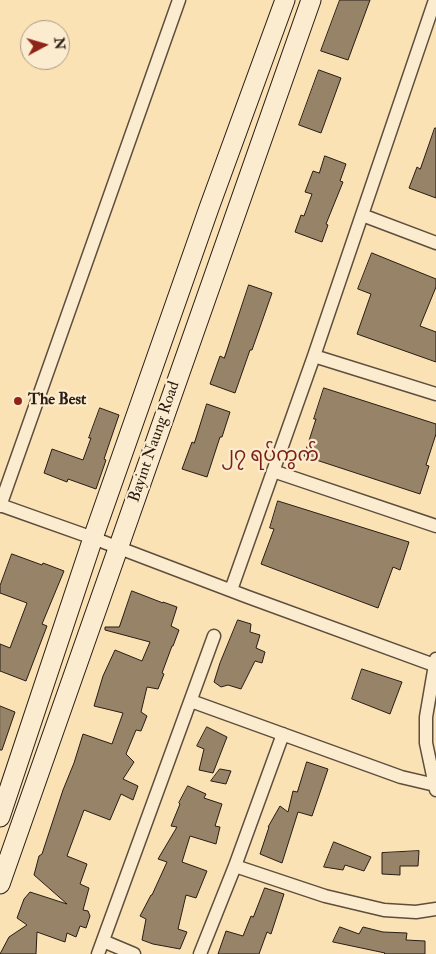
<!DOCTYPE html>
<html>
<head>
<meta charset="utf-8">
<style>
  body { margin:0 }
  #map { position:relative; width:436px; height:954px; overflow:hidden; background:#fae2b5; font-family:"IM FELL Double Pica",serif }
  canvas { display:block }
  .north { position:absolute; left:20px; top:20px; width:50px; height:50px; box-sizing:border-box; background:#fceccf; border:1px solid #a89985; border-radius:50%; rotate:84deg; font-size:14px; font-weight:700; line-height:20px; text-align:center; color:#291d15 }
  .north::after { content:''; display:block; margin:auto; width:18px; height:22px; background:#8f2418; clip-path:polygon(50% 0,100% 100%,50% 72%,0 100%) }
</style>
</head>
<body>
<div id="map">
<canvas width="436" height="954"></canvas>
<div class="north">N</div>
</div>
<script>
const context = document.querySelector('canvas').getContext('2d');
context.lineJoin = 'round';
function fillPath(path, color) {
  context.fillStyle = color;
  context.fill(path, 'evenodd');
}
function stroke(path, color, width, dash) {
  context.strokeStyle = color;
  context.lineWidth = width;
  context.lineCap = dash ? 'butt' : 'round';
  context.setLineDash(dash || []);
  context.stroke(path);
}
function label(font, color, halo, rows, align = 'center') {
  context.font = font + ' "IM FELL Double Pica","Noto Sans Myanmar",serif';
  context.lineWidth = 4.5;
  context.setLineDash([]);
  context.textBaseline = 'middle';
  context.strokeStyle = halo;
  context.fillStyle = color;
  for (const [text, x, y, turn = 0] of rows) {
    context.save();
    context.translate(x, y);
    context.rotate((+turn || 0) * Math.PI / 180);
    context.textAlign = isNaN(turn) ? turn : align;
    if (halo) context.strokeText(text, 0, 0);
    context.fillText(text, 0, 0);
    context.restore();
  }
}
const building = new Path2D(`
  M340 0H370L348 60 321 51Z
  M319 70 341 78 321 133 299 125Z
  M435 128H436V198L409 188 417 167 420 169Z
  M325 156 346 164 340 181 343 182 326 224 328 225 322 242 295 232 301 215 304 216 312 194 305 192 313 171 319 173Z
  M372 253 436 279V287L420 326 436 332V362L357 334 371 294 358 289Z
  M249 285 272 293 252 350H250L235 393 210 384 220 356 224 358Z
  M324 388 436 424V434L426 465 429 466 420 494 304 456 316 419H314Z
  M207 404 230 412 222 437H220L207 477 182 469 192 442 194 443Z
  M100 408 119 415 104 459 106 460 96 489 68 479 67 482 44 473 52 449 83 460 91 438H89Z
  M278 501 409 542 400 570 393 567 378 608 261 564 274 529 270 528Z
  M12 554 42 565 43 563 64 571 42 624 47 626 26 681 0 671V644L10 648 27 603 0 593V586Z
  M132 591 163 603V602L177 607 171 626 179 630 173 646H172L162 673 164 674 158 689 147 687 141 712 147 716 141 731 136 730 126 754 134 762 123 779 138 786 133 800 121 794 110 820 84 810 67 856 87 864 80 884 89 888 83 910 88 911 90 916 86 928 80 926 76 937 67 933 65 942 37 932 36 954H0L9 937 27 925 17 918 24 899 30 892 67 904 34 875 39 856 42 854 63 790 74 763 83 734 112 744 123 713 94 706 103 676 115 650 142 661 150 642 105 630V627H119Z
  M238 620 251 624 250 632 260 635 256 648 265 652 262 663 255 661 241 689 228 685 221 687 214 682 220 663Z
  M362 669 402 682 390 714 352 699Z
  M0 706 15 712 2 750H0Z
  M207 727 227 737 213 773 199 770 204 749 197 746Z
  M307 762 328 769 312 816 298 812 282 863 260 854 269 827H268L280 806 288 812 293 791 297 792Z
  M220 769 231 771 226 784 211 781Z
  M188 786 206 794 204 798 222 804 215 826 220 827 216 844 190 836 182 862 207 871 196 898 186 895 178 929 187 932 180 949 153 944 142 940 146 919 140 916 151 895H152L167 862 158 859 177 827 171 826 180 804 179 803Z
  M334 842 371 857 364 871 345 865 343 870 324 867Z
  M419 851 418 866H400V875L382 874V853Z
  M265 888 284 894 271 934 267 932 259 954H218L226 931 243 936 251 916 253 917Z
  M340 927 359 934 363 927 383 932 407 933 406 940 425 941V954H384L385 953 333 942Z`);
const minor = new Path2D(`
  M362 215 436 243
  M314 356 436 394
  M273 471 436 526
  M0 505 93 538 248 597 434 665
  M0 506 179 0
  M231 590 314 356 435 0
  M436 659 426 717V743L436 790
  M191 701 401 777 435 785
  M235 866 325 896 384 910 416 912 436 909
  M103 941 134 954
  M98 954 214 636
  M200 954 235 866 283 734`);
const secondary = new Path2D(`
  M0 817 93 538 209 208 285 0
  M0 884 311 0`);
const markers = [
  [18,401,5,"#8f2418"]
];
const poiNames = [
  ["The Best",28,401]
];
const streetNames = [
  ["Bayint Naung Road",155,442,-71]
];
const quarterNames = [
  ["၂၇ ရပ်ကွက်",270,457]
];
fillPath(building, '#968368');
stroke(building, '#291d15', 1);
stroke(minor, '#5d4e3d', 15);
stroke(secondary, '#291d15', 21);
stroke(minor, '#fceccf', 12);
stroke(secondary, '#fceccf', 19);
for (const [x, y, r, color] of markers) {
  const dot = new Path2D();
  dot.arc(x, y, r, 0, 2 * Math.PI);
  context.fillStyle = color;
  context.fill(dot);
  stroke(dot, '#fceccf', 2);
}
label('bold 16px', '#291d15', '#fceccf', poiNames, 'left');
label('16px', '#291d15', '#fceccf', streetNames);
label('19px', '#7a1f14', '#fceccf', quarterNames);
</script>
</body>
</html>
